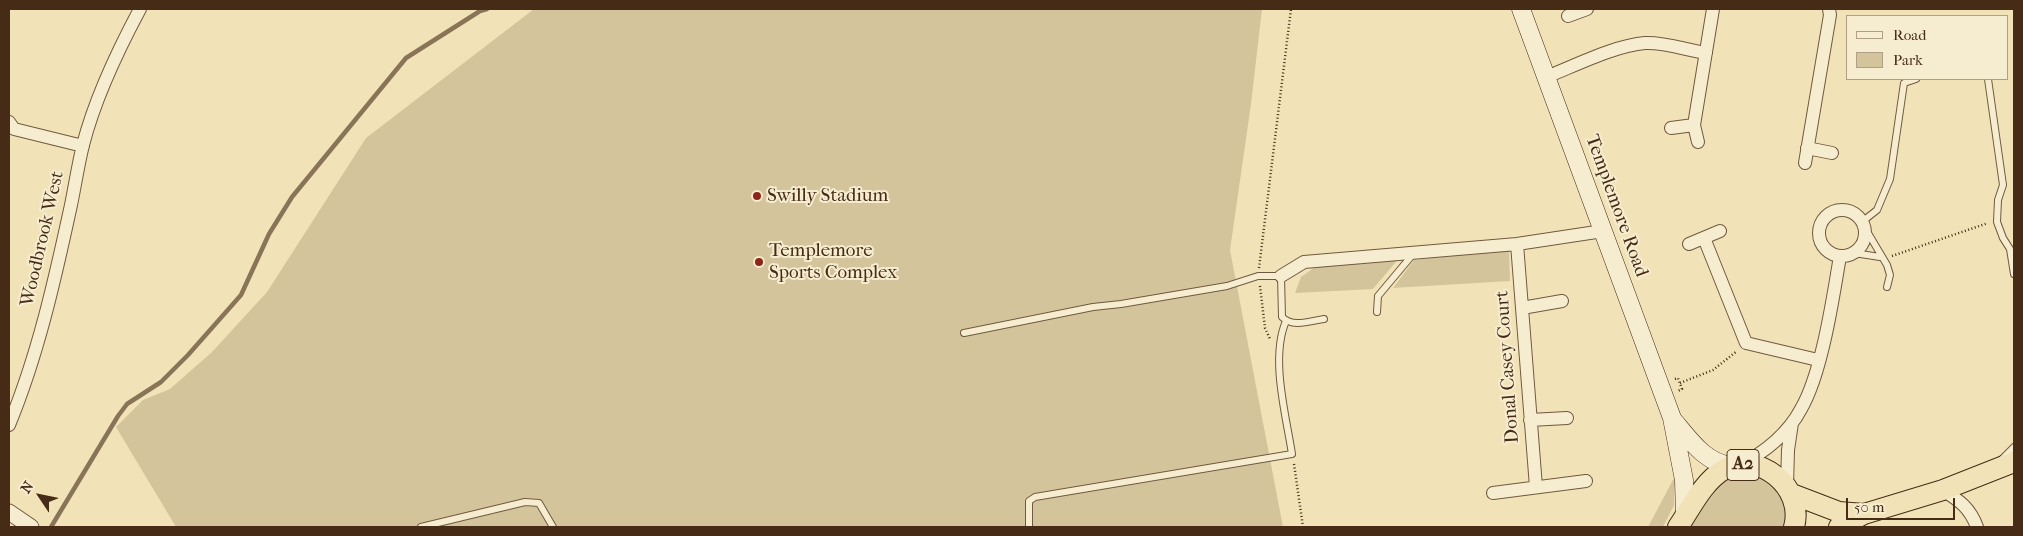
<!DOCTYPE html>
<html>
<head>
<meta charset="utf-8">
<style>
  body { margin:0 }
  #map { position:relative; width:2023px; height:536px; overflow:hidden; background:#f1e3b7; font-family:"IM FELL French Canon",serif }
  canvas { display:block }
  .frame { position:absolute; inset:0; border:10px solid #462b17; pointer-events:none }
  .legend { position:absolute; left:1846px; top:15px; width:162px; height:65px; box-sizing:border-box; background:#f6edd0; border:1px solid #b09f86; margin:0; padding:6px 9px; list-style:none; font-size:15px; color:#462b17 }
  .legend li { display:flex; align-items:center; gap:10px; height:25px }
  .legend b { width:25px; border:1px solid #b09f86 }
  .north { position:absolute; left:15px; top:471px; width:50px; height:50px; -webkit-text-stroke:4px #f6edd0; paint-order:stroke; rotate:304deg; font-size:14px; font-weight:700; line-height:20px; text-align:center; color:#462b17 }
  .north::after { content:''; display:block; margin:auto; width:18px; height:22px; background:#462b17; clip-path:polygon(50% 0,100% 100%,50% 72%,0 100%) }
  .scale { position:absolute; left:1846px; top:498px; width:109px; height:22px; box-sizing:border-box; border:2px solid #462b17; border-top:0; padding-left:6px; font-size:15px; line-height:18px; white-space:nowrap; color:#462b17; -webkit-text-stroke:4px #f6edd0; paint-order:stroke }
</style>
</head>
<body>
<div id="map">
<canvas width="2023" height="536"></canvas>
<div class="frame"></div>
<ul class="legend">
<li><b style="height:6px;background:#f6edd0"></b>Road</li>
<li><b style="height:14px;background:#d4c49c"></b>Park</li>
</ul>
<div class="north">N</div>
<div class="scale">50 m</div>
</div>
<script>
const context = document.querySelector('canvas').getContext('2d');
context.lineJoin = 'round';
function fillPath(path, color) {
  context.fillStyle = color;
  context.fill(path, 'evenodd');
}
function stroke(path, color, width, dash) {
  context.strokeStyle = color;
  context.lineWidth = width;
  context.lineCap = dash ? 'butt' : 'round';
  context.setLineDash(dash || []);
  context.stroke(path);
}
function label(font, color, halo, rows, align = 'center') {
  context.font = font + ' "IM FELL French Canon",serif';
  context.lineWidth = 4;
  context.setLineDash([]);
  context.textBaseline = 'middle';
  context.strokeStyle = halo;
  context.fillStyle = color;
  for (const [text, x, y, turn = 0] of rows) {
    context.save();
    context.translate(x, y);
    context.rotate((+turn || 0) * Math.PI / 180);
    context.textAlign = isNaN(turn) ? turn : align;
    if (halo) context.strokeText(text, 0, 0);
    context.fillText(text, 0, 0);
    context.restore();
  }
}
const green = new Path2D(`
  M534 9H1262L1251 104 1230 250 1283 527H176L116 427 143 400 170 389 212 352 267 292 366 138Z
  M1509 250 1510 281 1393 288 1414 260Z
  M1400 257 1373 289 1295 293 1301 277 1315 267Z
  M1750 472C1773 483 1794 498 1784 527H1689L1715 486 1731 475Z
  M1675 476 1674 505 1663 527H1648Z`);
const stream = new Path2D(`
  M51 527 118 416 127 404 161 382 188 355 241 295 269 234 292 197 406 58 480 11 487 9`);
const path = new Path2D(`
  M1892 256 1988 223
  M1259 268 1291 9
  M1260 286 1265 328 1270 339
  M1675 379 1678 378 1682 389 1678 391
  M1680 383 1713 370 1737 351
  M1294 464 1303 527`);
const service = new Path2D(`
  M1988 79 2003 185 1998 200 1997 222 2003 238 2010 249 2014 274
  M1863 221 1877 210 1890 179 1904 83 1916 79
  M1865 228 1887 265 1890 275 1887 287
  M1854 253 1880 257
  M1377 312 1378 296 1414 253
  M964 333 1093 307 1121 304 1227 286 1258 276H1281L1282 317C1293 328 1310 321 1324 319
  M2001 460 2014 447
  M421 527 525 502 539 503 553 527
  M1029 527V501L1035 497 1292 454C1286 415 1270 358 1286 321`);
const minor = new Path2D(`
  M1568 16 1587 9
  M1546 77C1574 66 1616 45 1645 43 1665 42 1686 50 1706 53
  M9 122 14 129 83 146
  M1671 128 1694 125
  M1698 142 1694 125 1713 9
  M1807 148 1832 153
  M1805 163 1830 15 1829 9
  M1819 233a23 23 0 1 1 46 0a23 23 0 1 1-46 0Z
  M1704 238 1746 343 1818 360
  M1517 244 1536 487
  M1689 244 1720 231
  M1281 276 1304 262 1517 244 1603 231
  M1522 308 1562 301
  M1530 420 1567 418
  M9 425C38 355 55 279 71 205 75 186 78 165 83 145 95 98 117 52 140 9
  M1742 463C1765 453 1789 432 1801 409 1822 373 1833 298 1840 256
  M1787 485 1788 450 1792 423
  M1943 490C1960 501 1970 508 1977 527
  M1493 493 1586 481`);
const tertiary = new Path2D(`
  M9 512 31 527`);
const secondary = new Path2D(`
  M1521 9 1672 418 1684 480 1685 516
  M1674 421C1690 440 1705 463 1732 466`);
const trunk = new Path2D(`
  M1792 494 1839 512 1864 514
  M1678 527C1691 508 1703 482 1723 470 1759 449 1805 488 1794 527
  M1839 527 1864 514 1943 490 2014 462`);
const markers = [
  [757,196,5,"#8f2418"],
  [759,262,5,"#8f2418"]
];
const shields = [
  [1743,465,32]
];
const shieldNames = [
  ["A2",1743,465]
];
const poiNames = [
  ["Swilly Stadium",767,196],
  ["Templemore",769,251],
  ["Sports Complex",769,273]
];
const streetNames = [
  ["Templemore Road",1616,206,70],
  ["Woodbrook West",43,239,-77],
  ["Donal Casey Court",1508,367,-94]
];
fillPath(green, '#d4c49c');
stroke(stream, '#8a7457', 4.5);
stroke(service, '#71593f', 8);
stroke(minor, '#71593f', 14);
stroke(tertiary, '#71593f', 17);
stroke(secondary, '#462b17', 19);
stroke(trunk, '#462b17', 22);
stroke(path, '#462b17', 2.5, [1, 2.5]);
stroke(service, '#f6edd0', 6);
stroke(minor, '#f6edd0', 12);
stroke(tertiary, '#f6edd0', 15);
stroke(secondary, '#f6edd0', 18);
stroke(trunk, '#f1e3b7', 20);
for (const [x, y, r, color] of markers) {
  const dot = new Path2D();
  dot.arc(x, y, r, 0, 2 * Math.PI);
  context.fillStyle = color;
  context.fill(dot);
  stroke(dot, '#f6edd0', 2);
}
for (const [x, y, w] of shields) {
  const box = new Path2D();
  box.roundRect(x - w / 2, y - 15.5, w, 31, 4);
  context.fillStyle = '#f6edd0';
  context.fill(box);
  stroke(box, '#462b17', 1);
}
label('bold 18px', '#462b17', null, shieldNames);
label('19px', '#462b17', '#f6edd0', poiNames, 'left');
label('19px', '#462b17', '#f6edd0', streetNames);
</script>
</body>
</html>
